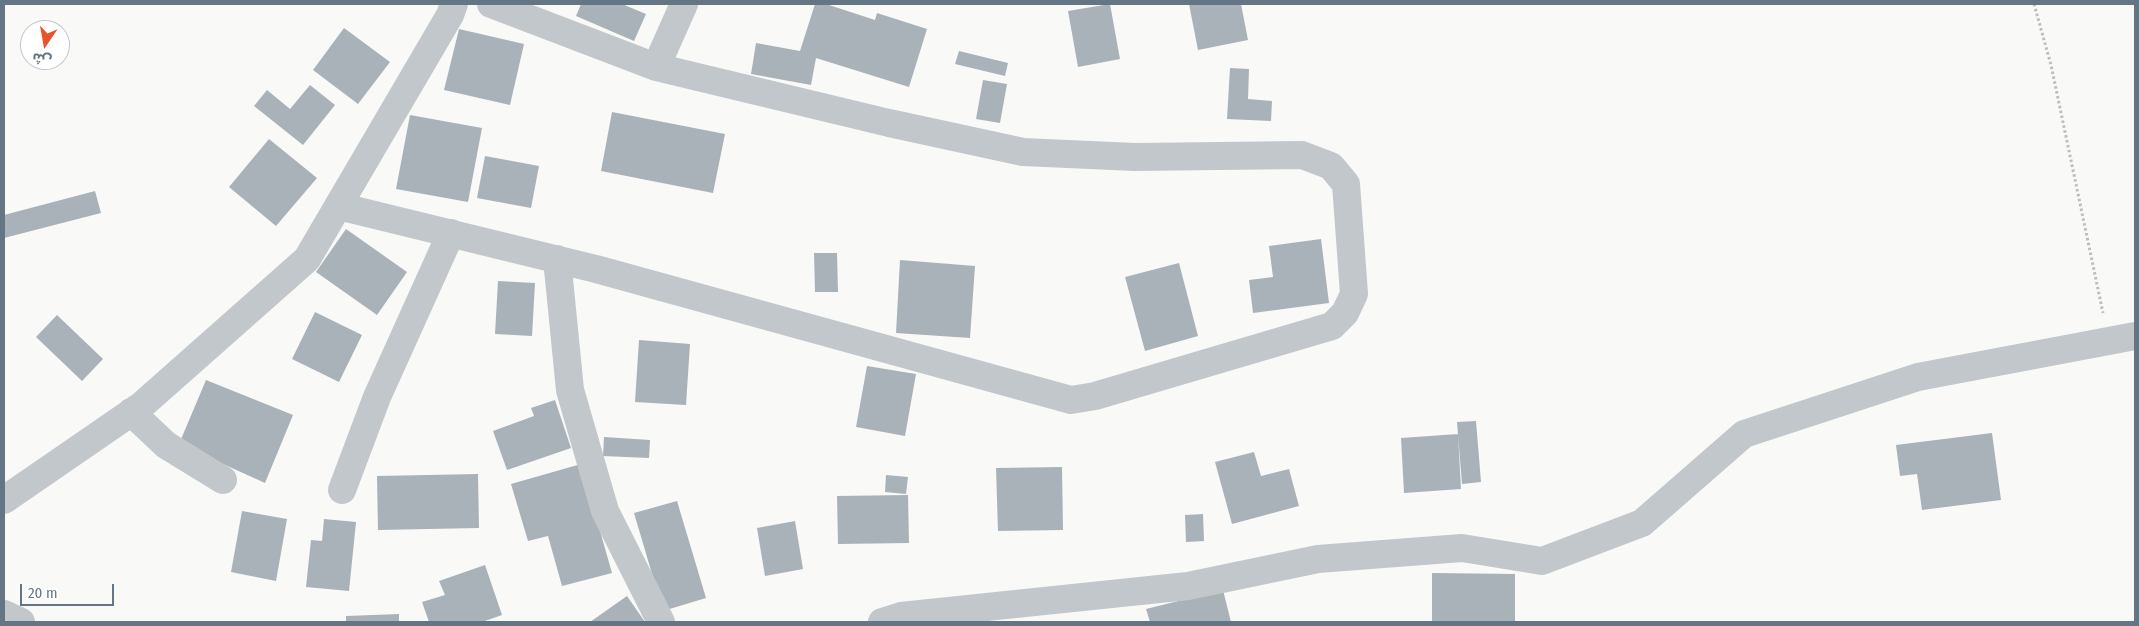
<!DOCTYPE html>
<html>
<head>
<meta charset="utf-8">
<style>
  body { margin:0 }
  #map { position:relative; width:2139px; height:626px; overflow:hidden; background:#f9f9f7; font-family:"Fira Sans Condensed","Noto Sans Arabic",sans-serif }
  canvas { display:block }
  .frame { position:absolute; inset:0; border:5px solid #647683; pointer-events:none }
  .north { position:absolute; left:20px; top:20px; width:50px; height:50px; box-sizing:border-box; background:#fff; border:1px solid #c1c8cd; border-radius:50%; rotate:192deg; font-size:14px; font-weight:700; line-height:20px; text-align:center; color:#647683 }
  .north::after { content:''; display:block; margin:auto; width:18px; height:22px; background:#e7532a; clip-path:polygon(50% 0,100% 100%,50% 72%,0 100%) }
  .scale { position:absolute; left:20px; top:584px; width:94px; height:22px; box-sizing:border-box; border:2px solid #647683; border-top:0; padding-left:6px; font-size:15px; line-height:18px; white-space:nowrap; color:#647683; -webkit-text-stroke:4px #fff; paint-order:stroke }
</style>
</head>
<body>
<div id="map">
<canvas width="2139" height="626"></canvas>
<div class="frame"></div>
<div class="north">ش</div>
<div class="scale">20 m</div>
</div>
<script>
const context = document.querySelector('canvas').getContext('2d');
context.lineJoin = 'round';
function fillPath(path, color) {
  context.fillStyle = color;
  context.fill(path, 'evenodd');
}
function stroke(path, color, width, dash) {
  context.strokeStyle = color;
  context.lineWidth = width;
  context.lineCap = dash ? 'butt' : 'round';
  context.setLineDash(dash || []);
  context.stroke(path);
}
const building = new Path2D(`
  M581 4H622L646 14 634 41 576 16Z
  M815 4H826L875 20 877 13 927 29 909 87 816 58 811 85 751 74 756 43 800 51Z
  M1110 4 1120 59 1078 67 1068 11Z
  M1189 4H1241L1248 40 1198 50Z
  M344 28 390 62 358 104 313 70Z
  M459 29 524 44 510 105 444 90Z
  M959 51 1008 63 1005 76 955 64Z
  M1230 68 1249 69 1248 99 1272 101 1271 121 1227 119Z
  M983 80 1007 84 1000 123 976 119Z
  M310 85 335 105 303 145 254 106 267 90 290 109Z
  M612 112 725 134 713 193 601 171Z
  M410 115 482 128 468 202 396 189Z
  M269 139 317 178 276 226 229 187Z
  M485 156 539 166 531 208 477 198Z
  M95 191 101 213 4 238V215Z
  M346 229 407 272 377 315 316 272Z
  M1321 239 1329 303 1253 313 1249 280 1273 277 1269 246Z
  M814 253H837L838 292H815Z
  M900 260 975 266 970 338 896 333Z
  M1179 263 1198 336 1145 351 1125 277Z
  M498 281 535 283 532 336 495 334Z
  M315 312 362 335 339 382 292 359Z
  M57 315 103 359 82 381 36 337Z
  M639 340 690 344 686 405 635 402Z
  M867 366 916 374 905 436 856 427Z
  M206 380 293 415 265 483 179 444Z
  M555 400 571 448 507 470 493 431 534 416 531 408Z
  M1476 421 1481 482 1462 484 1457 422Z
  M1992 433 2001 500 1922 510 1917 474 1900 476 1896 445Z
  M1458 434 1461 489 1404 493 1401 438Z
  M604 437 650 440 649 458 603 456Z
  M1254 452 1261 476 1289 469 1299 506 1232 524 1215 462Z
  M581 464 612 573 562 586 548 536 528 541 511 484Z
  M1062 467 1063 530 998 531 996 468Z
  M478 474 479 528 378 530 377 476Z
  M886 475 908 477 906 494 885 492Z
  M908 495 909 543 838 544 837 496Z
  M677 501 706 598 663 611 634 513Z
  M242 511 287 519 276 581 231 572Z
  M1203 514 1204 541 1186 542 1185 515Z
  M324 519 356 522 349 591 306 587 311 540 322 541Z
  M795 521 803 569 765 576 757 528Z
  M485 565 502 615 482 622H429L422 602 445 595 439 581Z
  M1432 573 1515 574V622H1432Z
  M1223 590 1231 622H1150L1146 609Z
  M627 596 645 622H590Z
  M399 614V622H346V616Z`);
const path = new Path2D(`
  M2034 4 2051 65 2103 313`);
const minor = new Path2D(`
  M656 67 684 4
  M338 206 596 269 1071 400 1095 396 1332 326 1345 313 1354 294 1346 184 1331 166 1302 155 1135 157 1023 152 889 123 656 67 491 4
  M557 259 570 390 605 511 661 622
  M131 412 166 445 223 480
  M342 490 377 397 451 233
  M4 500 142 405 307 259 450 15 454 4
  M4 614 21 622
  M882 622 901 616 1188 586 1318 559 1462 548 1542 561 1642 523 1744 434 1918 377 2135 336`);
fillPath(building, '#a9b2b9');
stroke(path, '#babec1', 3, [2.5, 2.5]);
stroke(minor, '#c2c7cb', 28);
</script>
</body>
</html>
